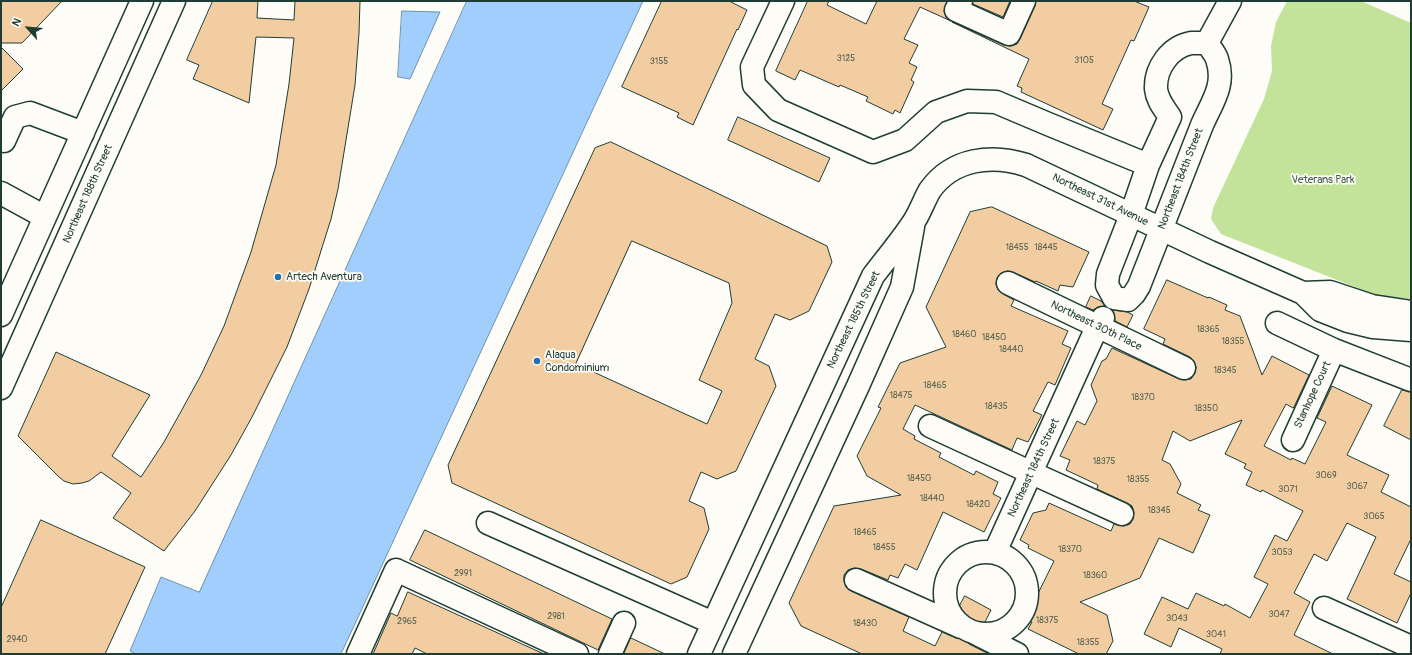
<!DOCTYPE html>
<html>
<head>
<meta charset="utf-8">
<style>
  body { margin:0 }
  #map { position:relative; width:1412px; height:655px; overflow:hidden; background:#fdfcf7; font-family:Pangolin,sans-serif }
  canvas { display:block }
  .frame { position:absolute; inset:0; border:2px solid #1f3d34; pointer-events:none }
  .north { position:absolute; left:8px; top:8px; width:40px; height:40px; -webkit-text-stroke:3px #fdfcf7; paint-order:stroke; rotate:297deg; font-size:11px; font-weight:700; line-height:16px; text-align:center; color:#1f3d34 }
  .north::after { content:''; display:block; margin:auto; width:14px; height:18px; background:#1f3d34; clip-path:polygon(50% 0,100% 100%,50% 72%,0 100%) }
</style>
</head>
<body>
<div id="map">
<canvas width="1412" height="655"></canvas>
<div class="frame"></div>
<div class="north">N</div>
</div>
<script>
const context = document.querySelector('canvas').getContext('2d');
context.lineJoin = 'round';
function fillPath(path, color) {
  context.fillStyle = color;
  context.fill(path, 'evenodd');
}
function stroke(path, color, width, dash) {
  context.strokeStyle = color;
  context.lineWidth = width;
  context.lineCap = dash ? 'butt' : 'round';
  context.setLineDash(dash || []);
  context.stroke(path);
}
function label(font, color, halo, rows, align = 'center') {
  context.font = font + ' Pangolin,sans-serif';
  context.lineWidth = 3.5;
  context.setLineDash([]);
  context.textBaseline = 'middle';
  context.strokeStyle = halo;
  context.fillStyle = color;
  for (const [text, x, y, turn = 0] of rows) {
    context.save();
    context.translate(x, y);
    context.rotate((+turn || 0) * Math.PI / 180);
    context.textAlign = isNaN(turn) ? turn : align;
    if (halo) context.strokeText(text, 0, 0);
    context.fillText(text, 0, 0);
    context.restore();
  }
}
const green = new Path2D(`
  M1287 1H1361L1411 23V299L1375 295 1221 234 1211 219 1213 208 1264 99 1272 71 1271 46 1276 22Z`);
const water = new Path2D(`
  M467 1H643L341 654H136L130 651 161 577 199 592Z
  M402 11 440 12 410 79 398 77Z`);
const building = new Path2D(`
  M1 1H62L22 43H1Z
  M213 1H258L257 18 294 20 295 1H360L359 33 355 85 338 189 331 219 309 289 287 347 252 417 231 455 195 511 164 551 113 518 131 493 101 472 89 481 82 483 73 484 64 481 59 477 18 436 56 352 150 395 112 456 141 477 164 442 179 415 201 375 224 326 251 252 276 165 289 84 294 38 256 37 249 103 193 79 199 65 187 60Z
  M662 1H729L747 10 738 30 737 29 693 125 677 117 679 113 622 87Z
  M808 1H829L827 5 866 24 877 1H947L944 11 946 17 951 21 920 7 904 39 918 45 909 63 917 67 911 80 914 82 900 113 895 110 893 114 866 101 868 97 840 85 839 87 800 70 795 80 776 71Z
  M973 1H1010L1003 17 973 4Z
  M1036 1H1134L1149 7 1134 41 1131 40 1102 104 1113 109 1103 130 1021 92 1022 88 1017 86 1029 59 952 22 1004 45 1011 46 1017 44 1020 39 1035 6Z
  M1 47 23 69 1 91Z
  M738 117 830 158 819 182 728 140Z
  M611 142 827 246 832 262 809 311 790 320 775 314 755 359 769 366 776 386 736 471 717 479 701 472 689 501 704 508 709 529 687 577 671 584 452 483 448 465 595 148ZM632 241 729 283 732 303 699 380 722 391 707 424 576 364Z
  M992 207 1089 252 1073 287 1060 285 1058 291 1036 281 1035 282 1013 272 1007 271 1001 273 997 278 996 284 998 290 1003 294 1014 300 1011 306 1068 331 1062 344 1071 348 1055 385 1048 382 1033 411 1042 415 1028 442 1017 438 1012 450 915 405 903 429 915 436 914 439 941 453 939 457 974 475 976 471 998 482 993 494 1001 498 984 532 943 512 917 570 905 564 898 578 890 575 888 580 861 569 854 568 848 570 844 575V581L846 587 851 591 909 617 903 631 935 646 942 632 956 638 964 639 969 644 989 654H862L801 626 789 603 834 506 901 495 867 476 857 456 881 408 878 407 900 363 946 347 926 307 970 212Z
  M1167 280 1208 298 1209 297 1227 305 1225 310 1240 316 1262 375 1272 356 1309 375 1294 407 1293 408 1286 404 1264 446 1291 460 1292 458 1305 464 1326 422 1317 418 1332 386 1372 405 1347 455 1389 475 1381 492 1411 507V539L1394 574 1411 582V593L1397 623 1347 599 1376 537 1347 523 1327 561 1314 554 1294 593 1310 602 1294 635 1333 654H1220L1222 649 1179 628 1171 647 1144 634 1162 597 1188 609 1196 593 1224 606 1225 604 1250 618 1268 584 1254 577 1275 535 1287 541 1303 511 1262 490 1261 492 1246 485 1252 472 1244 468 1246 464 1225 454 1242 420 1190 441 1173 431 1162 460 1170 464 1181 484 1177 493 1201 505 1198 510 1210 515 1193 553 1159 538 1140 578 1080 602 1107 615 1113 641 1106 654H1079L1028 629 1032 622 1025 620 1054 561 1028 548 1029 545 1020 540 1033 513 1046 510 1049 503 1111 531 1114 524 1124 526 1130 524 1133 519 1134 512 1132 506 1127 503 1097 489 1098 485 1066 470 1070 460 1060 456 1077 421 1085 425 1097 401 1091 385 1102 361 1106 359 1112 348 1179 379 1185 380 1191 379 1195 373 1196 367 1194 361 1190 357 1163 344 1165 339 1144 329Z
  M1091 296 1101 301 1105 306 1098 307 1093 310 1086 307Z
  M1112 310 1127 312 1133 315 1127 327 1115 321 1114 313Z
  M1402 390 1411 392V440L1384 426Z
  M41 520 145 567 105 654H1V608Z
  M425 530 612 619 598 650 410 560Z
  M408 592 434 604 544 654H427L415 648 412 654H373L391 613 397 616Z
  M965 596 991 610 984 624 975 621H972L966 616 957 611Z
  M631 638 665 654H624Z`);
const minor = new Path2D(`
  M783 1 752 67 754 85 778 110 873 152 905 140 936 112 967 101 996 102 1048 124 1148 165
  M961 1 956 10 1009 34 1024 1
  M1207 43 1230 1
  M4 141 15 117 30 113 83 133
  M1 193 45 217
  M1008 283 1184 368
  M1303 293 1330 292 1372 306 1411 312
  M1114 298 1107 285 1108 274 1131 215 1148 165 1170 117C1164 108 1157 100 1156 89 1155 68 1170 47 1191 43 1196 43 1202 43 1207 43
  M1114 298 1128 300 1134 294 1139 286 1202 125C1212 102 1226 85 1217 59 1215 53 1210 48 1207 43
  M1 315 142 1
  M1277 323 1334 350 1411 380
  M1 388 174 1
  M930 426 1032 473 1122 514
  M1293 440 1334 350
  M488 523 713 623
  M945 593a41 41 0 1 1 82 0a41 41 0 1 1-82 0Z
  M995 552 1097 327 1103 318
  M856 580 961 627
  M1324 608 1411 647
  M975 633 1017 654
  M358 654 396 570 577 654
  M610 654 624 623
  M699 654 873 276C886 259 901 241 913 223 920 213 924 200 930 190 953 158 992 154 1026 165L1210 252 1303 293 1320 310 1348 321 1373 327 1411 330
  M734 654 858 386 902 287 913 227`);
const markers = [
  [278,277,4,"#1f6fb2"],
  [537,361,4,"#1f6fb2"]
];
const numberNames = [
  ["3125",846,59],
  ["3105",1084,61],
  ["3155",659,62],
  ["18455",1017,248],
  ["18445",1046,248],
  ["18365",1208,330],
  ["18460",964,335],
  ["18450",994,338],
  ["18355",1233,342],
  ["18440",1011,350],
  ["18345",1225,371],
  ["18465",935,386],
  ["18475",901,396],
  ["18370",1143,398],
  ["18435",996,407],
  ["18350",1206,409],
  ["18375",1104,462],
  ["3069",1326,476],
  ["18450",919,479],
  ["18355",1138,480],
  ["3067",1357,487],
  ["3071",1288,490],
  ["18440",932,499],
  ["18420",978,505],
  ["18345",1159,511],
  ["3065",1374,517],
  ["18465",865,533],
  ["18455",884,548],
  ["18370",1070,550],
  ["3053",1282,553],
  ["2991",463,574],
  ["18360",1095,576],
  ["3047",1279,615],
  ["2981",556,617],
  ["3043",1177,619],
  ["18375",1047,621],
  ["2965",407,622],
  ["18430",865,624],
  ["3041",1216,635],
  ["2940",17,640],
  ["18355",1088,643]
];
const streetNames = [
  ["Northeast 184th Street",1181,179,-69],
  ["Northeast 188th Street",88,194,-66],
  ["Northeast 31st Avenue",1100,200,26],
  ["Northeast 185th Street",854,320,-64],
  ["Northeast 30th Place",1096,326,26],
  ["Stanhope Court",1313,395,-65],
  ["Northeast 184th Street",1034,468,-65]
];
const parkNames = [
  ["Veterans Park",1323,180]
];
const poiNames = [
  ["Artech Aventura",286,277],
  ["Alaqua",545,355],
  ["Condominium",545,368]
];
fillPath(green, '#c3e39b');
fillPath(water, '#a1cefc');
stroke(water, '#6d94ac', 1);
fillPath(building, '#f2cda2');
stroke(building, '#1f3d34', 1);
stroke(minor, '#1f3d34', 25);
stroke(minor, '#fdfcf7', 22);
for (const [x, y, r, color] of markers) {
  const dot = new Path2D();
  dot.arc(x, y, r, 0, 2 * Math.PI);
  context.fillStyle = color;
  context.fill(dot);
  stroke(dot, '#fdfcf7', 1.5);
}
label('9px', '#546150', null, numberNames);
label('11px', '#1f3d34', '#fdfcf7', streetNames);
label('11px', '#405e49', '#fdfcf7', parkNames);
label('11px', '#1f3d34', '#fdfcf7', poiNames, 'left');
</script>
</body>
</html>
